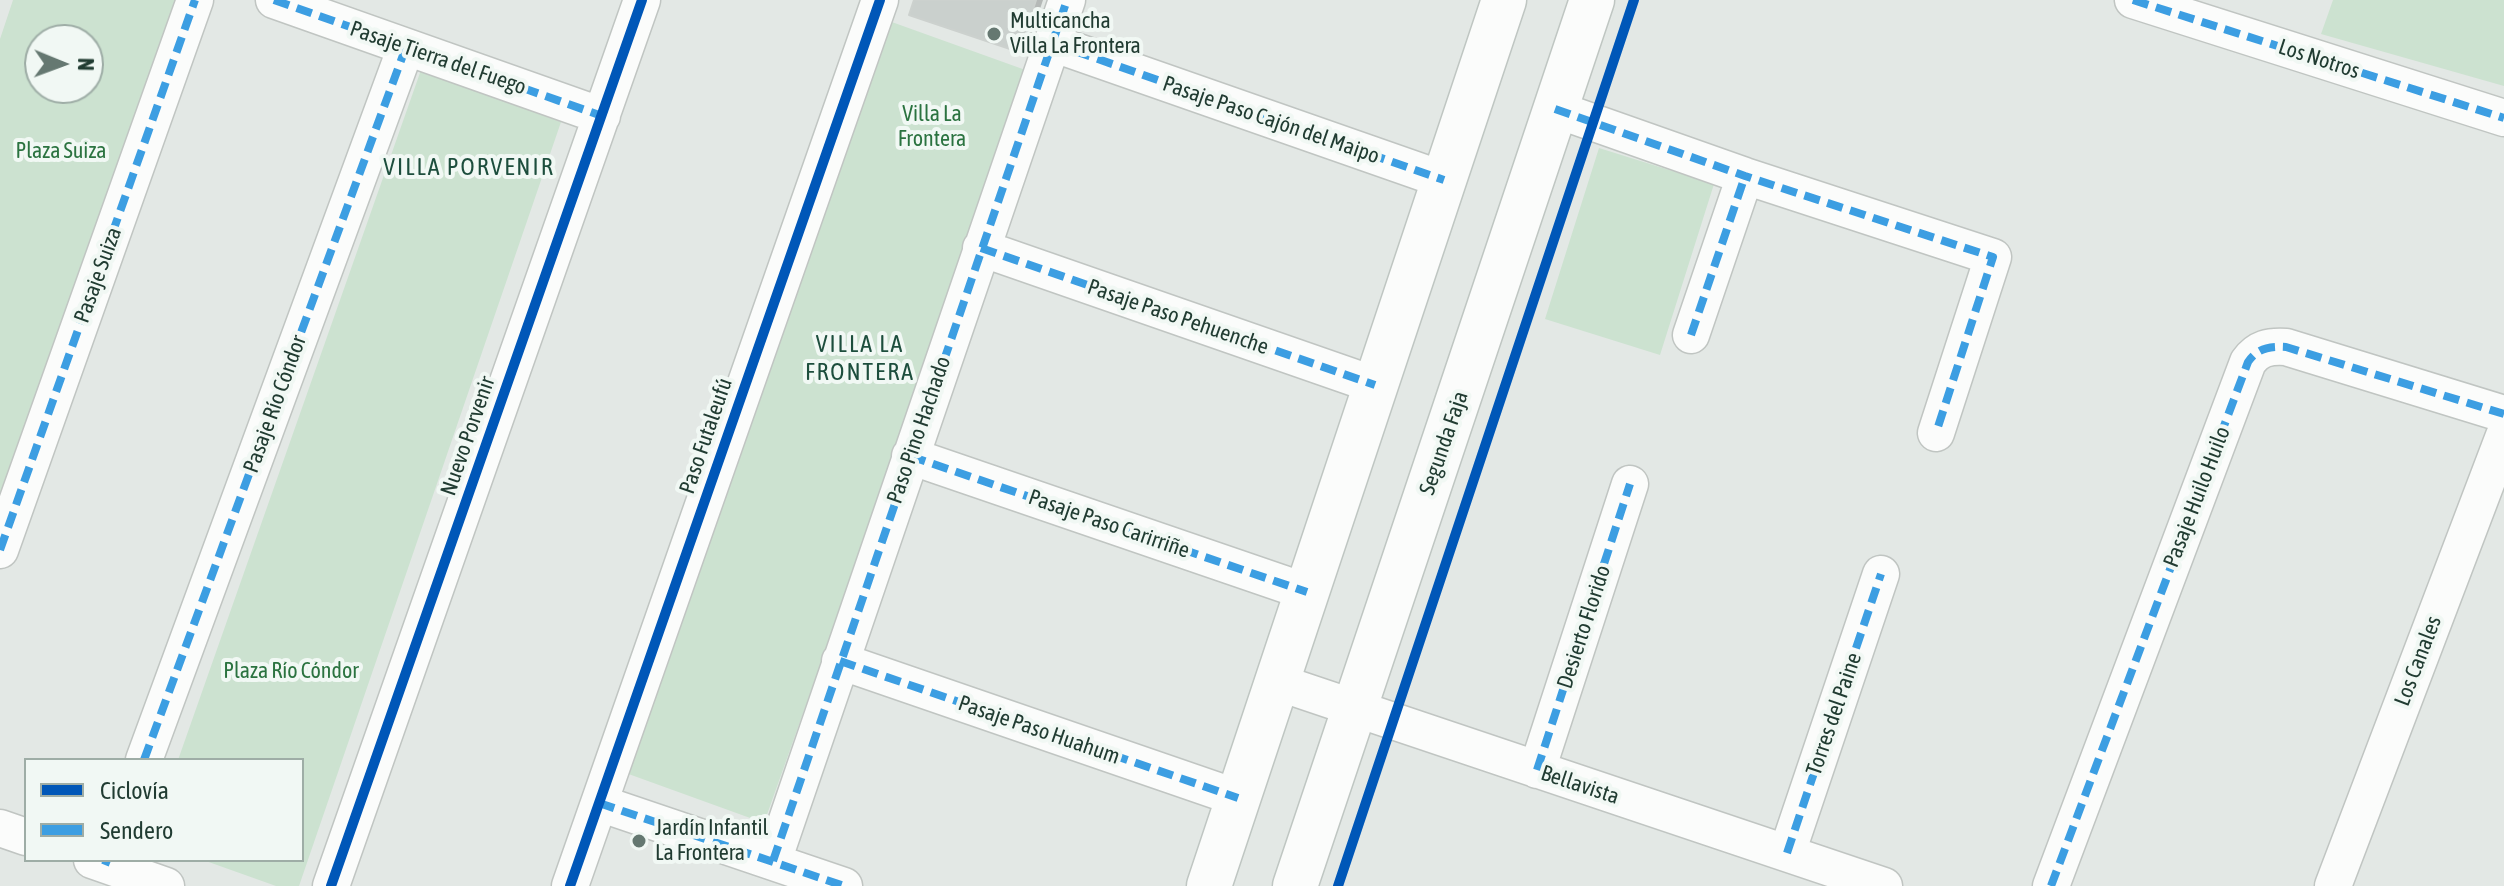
<!DOCTYPE html>
<html>
<head>
<meta charset="utf-8">
<style>
  body { margin:0 }
  #map { position:relative; width:2504px; height:886px; overflow:hidden; background:#e3e8e5; font-family:"Asap Condensed",sans-serif }
  canvas { display:block }
  .legend { position:absolute; left:24px; top:758px; width:280px; height:104px; box-sizing:border-box; background:#f1f8f4; border:2px solid #9eada6; margin:0; padding:10px 14px; list-style:none; font-size:24px; color:#213c32 }
  .legend li { display:flex; align-items:center; gap:16px; height:40px }
  .legend b { width:40px; border:2px solid #9eada6 }
  .north { position:absolute; left:24px; top:24px; width:80px; height:80px; box-sizing:border-box; background:#f1f8f4; border:2px solid #9eada6; border-radius:50%; rotate:91deg; font-size:22px; font-weight:700; line-height:32px; text-align:center; color:#213c32 }
  .north::after { content:''; display:block; margin:auto; width:28px; height:36px; background:#657871; clip-path:polygon(50% 0,100% 100%,50% 72%,0 100%) }
</style>
</head>
<body>
<div id="map">
<canvas width="2504" height="886"></canvas>
<ul class="legend">
<li><b style="height:10px;background:#0057b8"></b>Ciclovía</li>
<li><b style="height:10px;background:#3c9ee2"></b>Sendero</li>
</ul>
<div class="north">N</div>
</div>
<script>
const context = document.querySelector('canvas').getContext('2d');
context.lineJoin = 'round';
function fillPath(path, color) {
  context.fillStyle = color;
  context.fill(path, 'evenodd');
}
function stroke(path, color, width, dash) {
  context.strokeStyle = color;
  context.lineWidth = width;
  context.lineCap = dash ? 'butt' : 'round';
  context.setLineDash(dash || []);
  context.stroke(path);
}
function label(font, color, halo, rows, align = 'center') {
  context.font = font + ' "Asap Condensed",sans-serif';
  context.lineWidth = 8;
  context.setLineDash([]);
  context.textBaseline = 'middle';
  context.strokeStyle = halo;
  context.fillStyle = color;
  for (const [text, x, y, turn = 0] of rows) {
    context.save();
    context.translate(x, y);
    context.rotate((+turn || 0) * Math.PI / 180);
    context.textAlign = isNaN(turn) ? turn : align;
    if (halo) context.strokeText(text, 0, 0);
    context.fillText(text, 0, 0);
    context.restore();
  }
}
const green = new Path2D(`
  M13 0H178L0 506V39ZM40 40H88V88H40Z
  M2333 0H2504V86L2321 34Z
  M889 21 1031 72 764 823 623 772Z
  M421 70 561 122 299 886H276L203 860H302V760H178Z
  M1599 148 1714 184 1660 355 1545 319Z`);
const shadow = new Path2D(`
  M916 0H1043L1025 54 918 18 911 14Z`);
const building = new Path2D(`
  M914 0H1036L1019 52 909 15Z`);
const minor = new Path2D(`
  M274 0 602 116
  M2133 0 2504 118
  M1052 43 1444 180
  M1555 109 1745 176 1993 257 1936 433
  M981 248 1375 385
  M1691 335 1745 176
  M910 456 1307 592
  M0 550 195 0
  M840 661 1238 798
  M1277 682 1884 886
  M144 760 406 47
  M1537 770 1630 484
  M599 803 844 886
  M0 828 26 837
  M1787 853 1881 574
  M92 860 166 886
  M773 861 1067 0
  M331 886 642 0
  M570 886 880 0
  M2051 886 2248 362C2258 348 2269 346 2286 347L2504 414
  M2333 886 2504 436`);
const secondary = new Path2D(`
  M1209 886 1504 0
  M1295 886 1592 0`);
const quiet = new Path2D(`
  M274 0 602 116
  M2133 0 2504 118
  M1052 43 1444 180
  M1555 109 1745 176 1993 257 1936 433
  M981 248 1375 385
  M1691 335 1745 176
  M910 456 1307 592
  M0 550 195 0
  M840 661 1238 798
  M144 760 406 47
  M1537 770 1630 484
  M599 803 844 886
  M1787 853 1881 574
  M773 861 1067 0
  M105 865 107 860
  M2051 886 2248 362C2258 348 2269 346 2286 347L2504 414`);
const cycleway = new Path2D(`
  M331 886 642 0
  M570 886 880 0
  M1338 886 1634 0`);
const markers = [
  [994,34,8,"#657871"],
  [639,841,8,"#657871"]
];
const poiNames = [
  ["Multicancha",1010,21],
  ["Villa La Frontera",1010,46],
  ["Jardín Infantil",655,828],
  ["La Frontera",655,853]
];
const streetNames = [
  ["Pasaje Tierra del Fuego",438,58,19],
  ["Los Notros",2319,59,18],
  ["Pasaje Paso Cajón del Maipo",1271,120,19],
  ["Pasaje Suiza",98,275,-70],
  ["Pasaje Paso Pehuenche",1178,317,19],
  ["Pasaje Río Cóndor",275,404,-70],
  ["Paso Pino Hachado",919,430,-71],
  ["Nuevo Porvenir",468,436,-71],
  ["Paso Futaleufú",706,436,-71],
  ["Segunda Faja",1444,443,-71],
  ["Pasaje Huilo Huilo",2197,497,-69],
  ["Pasaje Paso Carirriñe",1109,524,19],
  ["Desierto Florido",1584,627,-72],
  ["Los Canales",2418,661,-69],
  ["Torres del Paine",1834,714,-71],
  ["Pasaje Paso Huahum",1039,730,19],
  ["Bellavista",1580,785,18]
];
const parkNames = [
  ["Villa La",932,114],
  ["Frontera",932,139],
  ["Plaza Suiza",61,151],
  ["Plaza Río Cóndor",291,671]
];
const neighbourhoodNames = [
  ["VILLA PORVENIR",469,167],
  ["VILLA LA",860,344],
  ["FRONTERA",860,372]
];
fillPath(green, '#cce2d0');
fillPath(shadow, '#0003');
fillPath(building, '#cad0cd');
stroke(building, '#ccd1ce', 2);
stroke(minor, '#c0c5c2', 39);
stroke(secondary, '#bfc6c2', 47);
stroke(minor, '#fbfcfb', 36);
stroke(secondary, '#fbfcfb', 44);
stroke(quiet, '#3c9ee2', 8, [16, 8]);
stroke(cycleway, '#0057b8', 10);
for (const [x, y, r, color] of markers) {
  const dot = new Path2D();
  dot.arc(x, y, r, 0, 2 * Math.PI);
  context.fillStyle = color;
  context.fill(dot);
  stroke(dot, '#f1f8f4', 3);
}
label('22px', '#213c32', '#f1f8f4', poiNames, 'left');
label('22px', '#213c32', '#f1f8f4', streetNames);
label('22px', '#2b7340', '#f1f8f4', parkNames);
context.letterSpacing = '2px';
label('24px', '#1d4e3d', '#f1f8f4', neighbourhoodNames);
context.letterSpacing = '0px';
</script>
</body>
</html>
